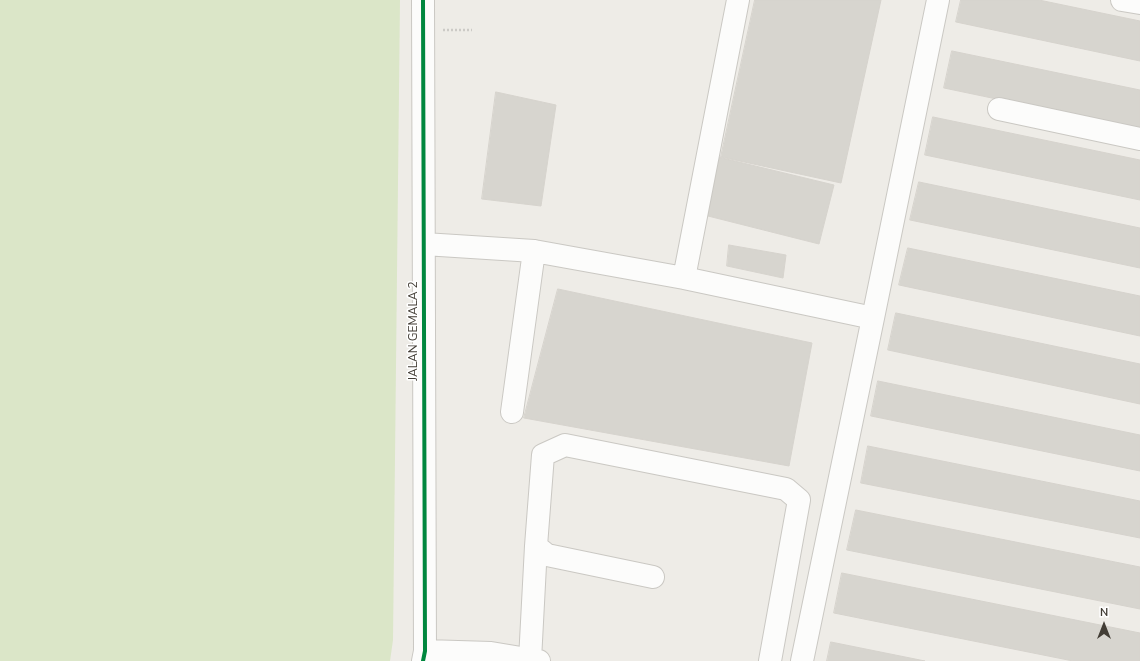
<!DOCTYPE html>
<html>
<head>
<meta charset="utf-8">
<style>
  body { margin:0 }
  #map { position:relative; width:1140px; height:661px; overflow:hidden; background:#eeece7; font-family:"Nunito Sans",sans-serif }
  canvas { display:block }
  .north { position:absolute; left:1084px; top:605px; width:40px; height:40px; -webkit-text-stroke:3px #fff; paint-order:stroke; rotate:0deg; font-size:11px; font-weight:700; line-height:16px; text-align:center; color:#423d35 }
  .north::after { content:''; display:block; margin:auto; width:14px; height:18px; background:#423d35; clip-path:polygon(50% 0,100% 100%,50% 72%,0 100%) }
</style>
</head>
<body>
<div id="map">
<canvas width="1140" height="661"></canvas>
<div class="north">N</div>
</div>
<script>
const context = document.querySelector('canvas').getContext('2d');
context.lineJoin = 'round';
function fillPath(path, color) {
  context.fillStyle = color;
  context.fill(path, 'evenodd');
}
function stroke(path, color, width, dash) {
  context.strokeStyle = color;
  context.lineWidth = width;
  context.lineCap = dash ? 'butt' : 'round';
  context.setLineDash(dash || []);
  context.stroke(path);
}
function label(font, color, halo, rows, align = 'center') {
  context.font = font + ' "Nunito Sans",sans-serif';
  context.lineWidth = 3;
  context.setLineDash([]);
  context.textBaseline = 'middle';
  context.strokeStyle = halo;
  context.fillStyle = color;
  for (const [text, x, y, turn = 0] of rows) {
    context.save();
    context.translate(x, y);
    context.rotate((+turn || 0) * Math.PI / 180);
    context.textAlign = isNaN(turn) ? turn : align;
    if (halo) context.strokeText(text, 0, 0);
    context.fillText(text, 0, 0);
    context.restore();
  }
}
const green = new Path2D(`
  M0 0H400L393 640 390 661H0Z`);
const building = new Path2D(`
  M755 0H881L841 183 721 157Z
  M961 0H1039L1140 21V61L956 22Z
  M952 51 1140 90V129L944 88Z
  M496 92 556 105 541 206 482 199Z
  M933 117 1140 160V200L925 155Z
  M714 156 834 185 819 244 704 215Z
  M919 182 1140 228V268L910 220Z
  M729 245 786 255 783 278 727 266Z
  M908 248 1140 296V336L899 285Z
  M558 289 812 343 789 466 524 418Z
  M896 313 1140 364V404L888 350Z
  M878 381 1140 435V471L871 416Z
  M868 446 1140 501V538L861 483Z
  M856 510 1140 567V609L847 550Z
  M842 573 1140 633V661H1073L834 613Z
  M831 642 925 661H827Z`);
const path = new Path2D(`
  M443 30H472`);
const minor = new Path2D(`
  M423 0 425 651 423 661
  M1122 0 1140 3
  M999 109 1140 139
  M424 244 534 251 684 278 873 318
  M684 278 738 0
  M512 412 534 251
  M536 546 547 555 653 577
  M425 651 491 653 539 661
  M530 660 536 546 543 455 565 445 786 489 799 500 770 661
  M802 661 873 318 938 0`);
const cycleway = new Path2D(`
  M423 0 425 651 423 661`);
const streetNames = [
  ["JALAN GEMALA 2",414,331,-90]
];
fillPath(green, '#dbe6c8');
fillPath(building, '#d7d5cf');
stroke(building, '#d6d3cd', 1);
stroke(minor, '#cac8c3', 24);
stroke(path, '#cccac6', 2.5, [2, 2]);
stroke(minor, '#fcfcfb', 22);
stroke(cycleway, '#00873e', 4);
label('12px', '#423d35', '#fff', streetNames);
</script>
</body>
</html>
